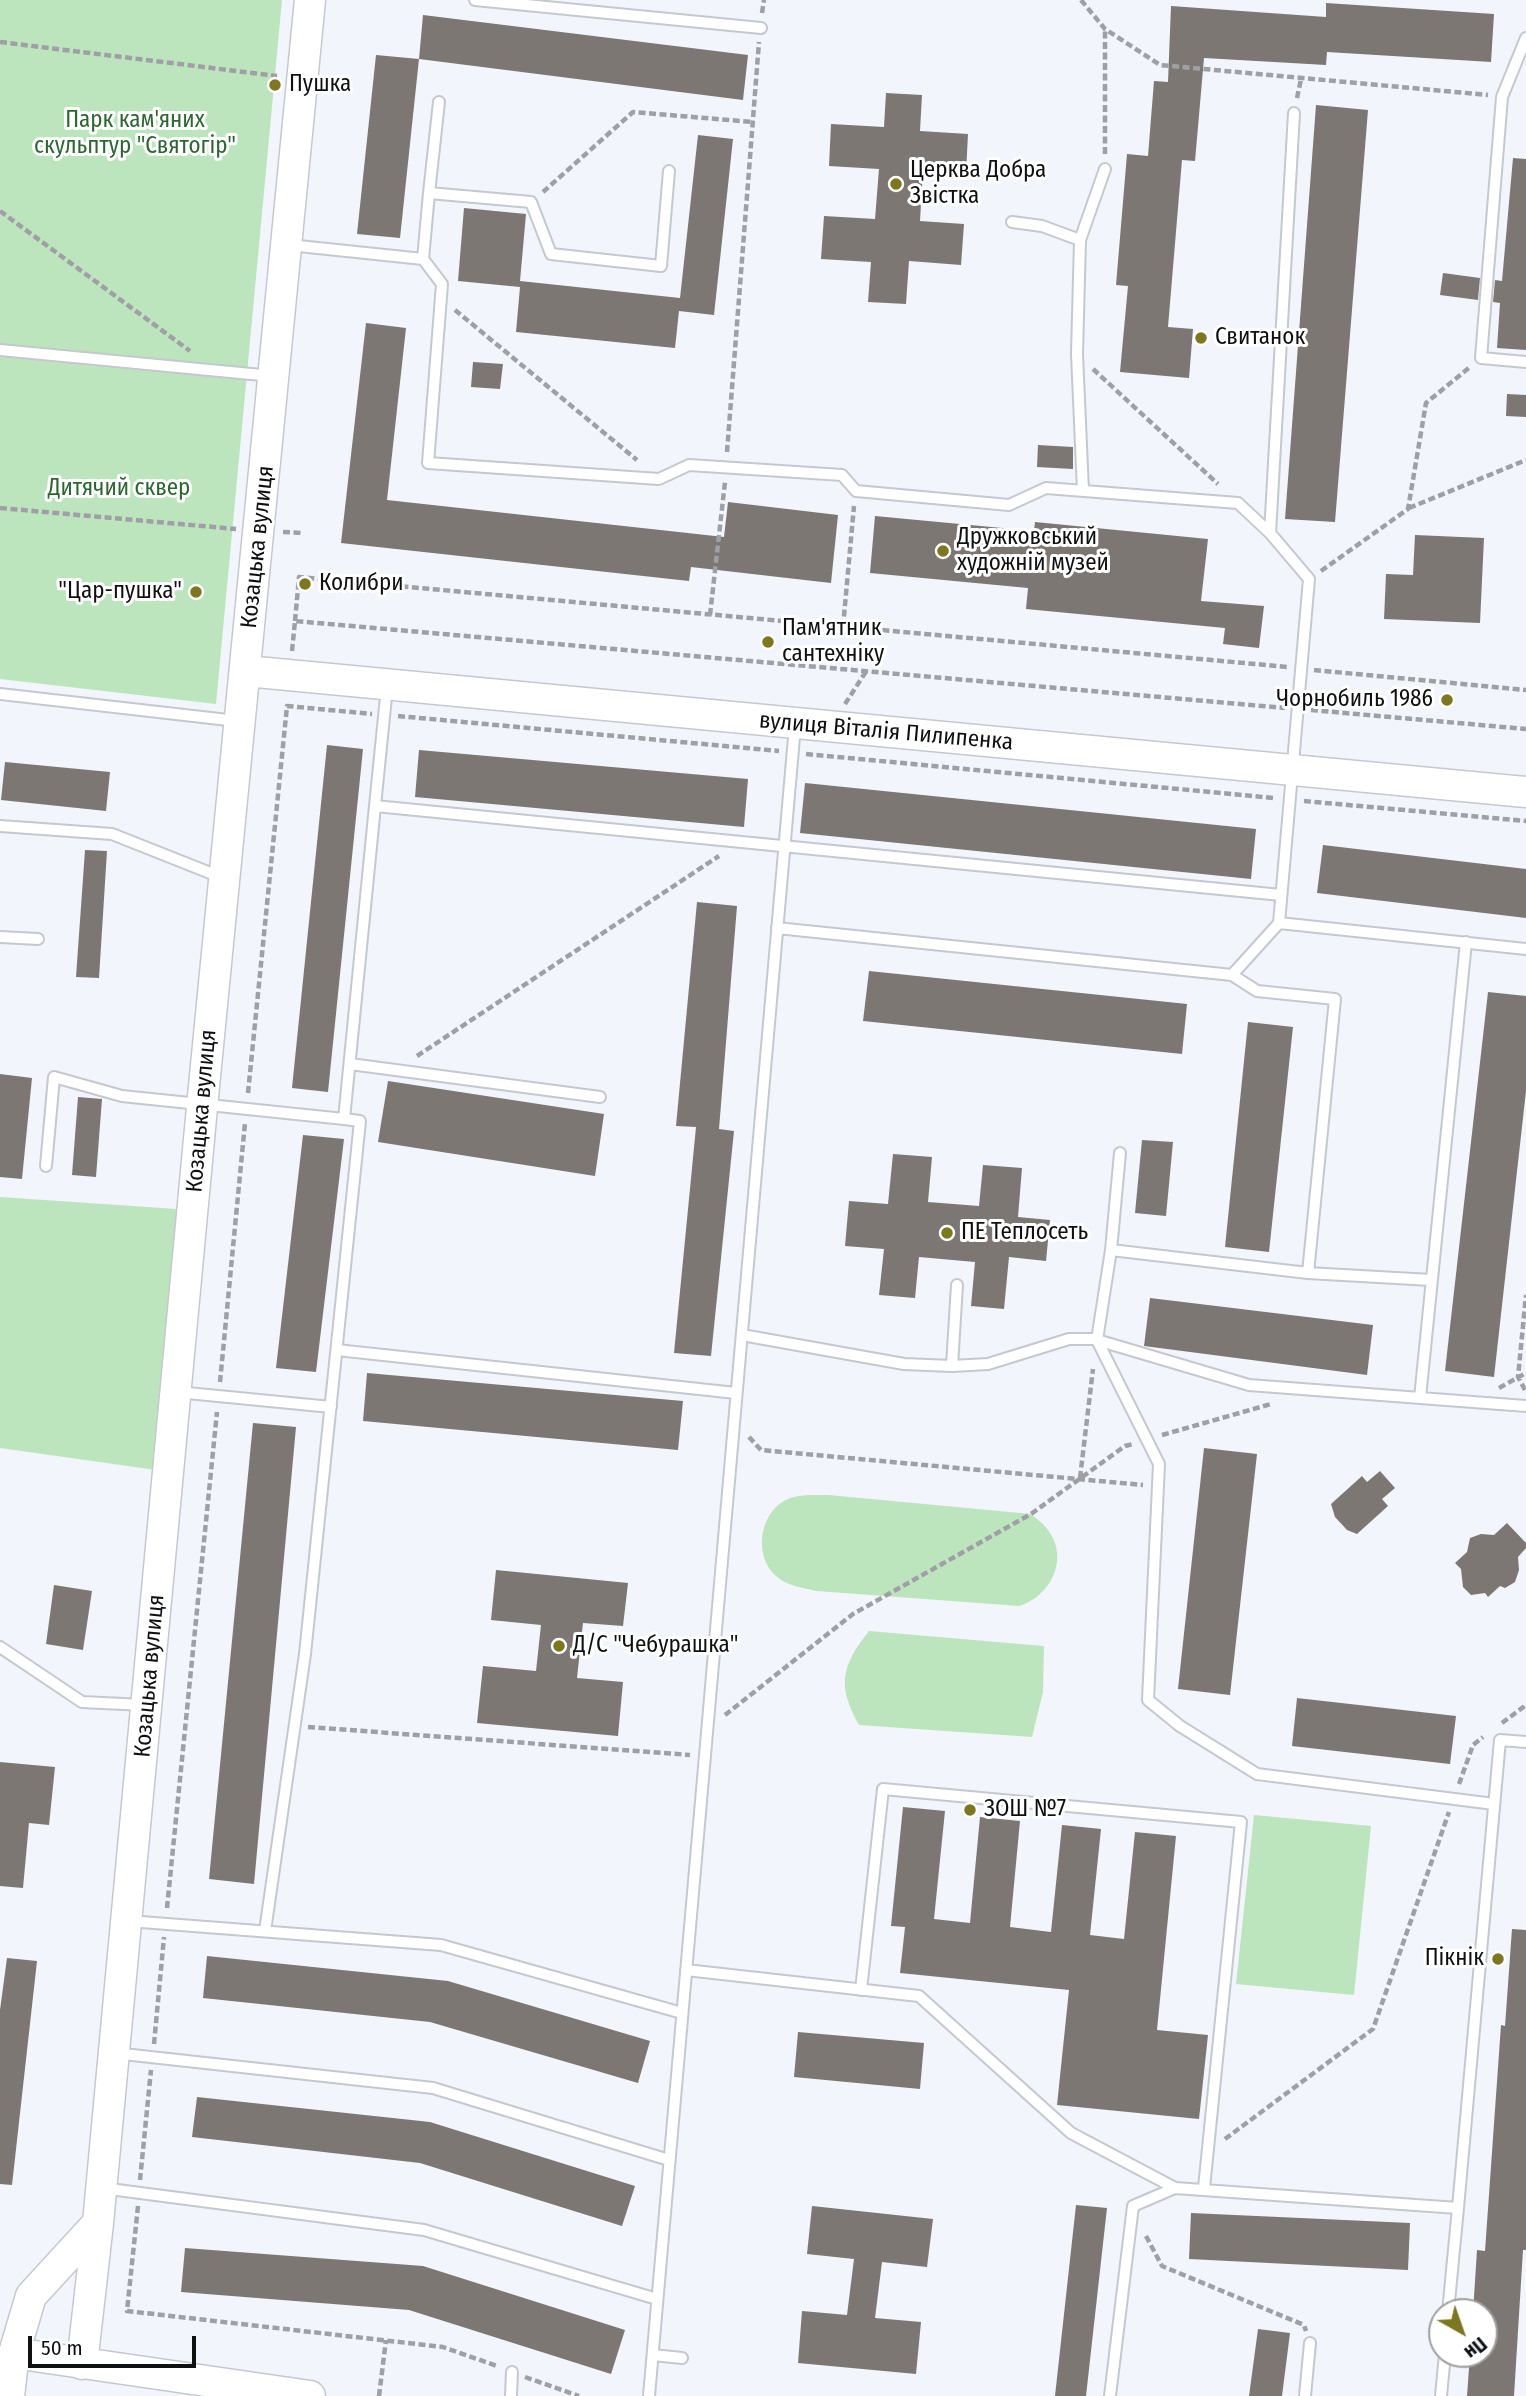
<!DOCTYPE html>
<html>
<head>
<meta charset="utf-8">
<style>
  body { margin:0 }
  #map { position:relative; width:1526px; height:2396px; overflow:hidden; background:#f2f5fc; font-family:"Fira Sans Condensed",sans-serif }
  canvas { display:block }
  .north { position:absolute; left:1428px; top:2298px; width:70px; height:70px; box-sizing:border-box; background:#fff; border:2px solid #9f9fa0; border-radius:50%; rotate:140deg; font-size:19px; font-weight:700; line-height:28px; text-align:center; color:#0f1012 }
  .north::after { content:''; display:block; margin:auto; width:24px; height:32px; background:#7d781d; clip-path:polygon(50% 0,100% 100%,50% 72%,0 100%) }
  .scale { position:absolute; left:28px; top:2336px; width:168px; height:32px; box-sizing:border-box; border:4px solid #0f1012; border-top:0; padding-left:9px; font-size:21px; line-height:24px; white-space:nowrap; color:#0f1012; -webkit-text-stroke:5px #fff; paint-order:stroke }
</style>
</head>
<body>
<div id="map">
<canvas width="1526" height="2396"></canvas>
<div class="north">Пн</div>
<div class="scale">50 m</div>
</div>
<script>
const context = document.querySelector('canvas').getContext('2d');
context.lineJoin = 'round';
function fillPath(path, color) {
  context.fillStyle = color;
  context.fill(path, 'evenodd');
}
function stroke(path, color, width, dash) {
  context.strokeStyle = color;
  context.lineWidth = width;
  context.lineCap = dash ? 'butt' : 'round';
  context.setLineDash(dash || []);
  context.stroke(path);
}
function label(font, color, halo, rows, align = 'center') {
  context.font = font + ' "Fira Sans Condensed",sans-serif';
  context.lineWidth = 6;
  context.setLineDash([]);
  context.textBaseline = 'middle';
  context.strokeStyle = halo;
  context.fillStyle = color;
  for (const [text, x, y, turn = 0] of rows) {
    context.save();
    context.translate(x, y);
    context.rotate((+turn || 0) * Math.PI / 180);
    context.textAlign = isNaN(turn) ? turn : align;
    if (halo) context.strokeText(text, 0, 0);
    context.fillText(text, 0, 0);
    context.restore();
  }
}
const green = new Path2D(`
  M0 0H282L216 704 0 679Z
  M0 1197 177 1209 156 1470 0 1448Z
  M829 1495 1031 1514C1037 1519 1044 1524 1048 1530 1070 1559 1050 1597 1019 1606L817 1591C803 1588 787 1586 776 1576 752 1555 760 1509 790 1498 802 1494 816 1495 829 1495Z
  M869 1631 1044 1646 1043 1692 1032 1737 859 1725C837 1686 841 1666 869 1631Z
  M1254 1815 1371 1826 1354 1995 1236 1984Z`);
const building = new Path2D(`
  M1326 3 1494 14 1491 62 1327 52 1326 65 1204 58 1195 161 1182 160 1168 327 1193 329 1189 378 1120 372 1128 286 1116 285 1127 154 1148 156 1154 81 1168 82 1171 6 1326 17Z
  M423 15 748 55 743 100 419 59Z
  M376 55 419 59 400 238 357 234Z
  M886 93 922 95 920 131 968 134 966 173 923 170 920 221 964 224 961 265 909 261 906 304 868 302 871 262 821 259 824 216 875 219 879 169 829 166 831 124 884 127Z
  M1316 105 1368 110 1335 522 1285 519Z
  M698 135 733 139 714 315 679 311 675 348 516 332 520 287 458 281 464 208 526 214 520 281 680 298Z
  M1513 158 1526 159V350L1497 348 1500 303 1493 302 1495 280 1502 281Z
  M1443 273 1480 278 1478 300 1440 295Z
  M366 323 406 328 387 500 724 537 728 502 838 515 831 583 691 567 689 581 341 543Z
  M473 362 503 364 500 389 471 387Z
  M1507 394 1526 395V417L1506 416Z
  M1038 445 1073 447V469L1037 467Z
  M875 516 1034 531 1035 522 1208 539 1201 601 1264 606 1259 648 1223 644 1225 628 1026 609 1028 588 870 573Z
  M1415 535 1484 538 1480 623 1384 619 1386 574 1413 575Z
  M327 745 363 749 328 1092 292 1088Z
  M419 750 748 779 744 827 415 797Z
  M5 762 110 772 106 811 1 800Z
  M805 783 1256 829 1251 879 800 833Z
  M1323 845 1526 869V918L1317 893Z
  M85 850 107 851 99 978 76 977Z
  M697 902 737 906 719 1129 734 1131 711 1356 674 1353 696 1127 676 1126Z
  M869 971 1187 1004 1182 1054 863 1021Z
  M1488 992 1526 996V1091L1494 1377 1445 1371Z
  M1248 1022 1293 1027 1269 1252 1225 1247Z
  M0 1074 32 1078 22 1179 0 1177Z
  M388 1081 604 1114 595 1176 378 1142Z
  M78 1097 102 1099 96 1177 72 1175Z
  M303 1135 344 1139 316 1372 276 1368Z
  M1142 1140 1173 1142 1166 1216 1135 1213Z
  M893 1154 932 1157 928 1202 979 1206 983 1165 1022 1168 1018 1217 1050 1220 1046 1261 1009 1257 1004 1309 971 1306 975 1262 919 1257 915 1298 879 1295 884 1249 845 1246 849 1201 888 1204Z
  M1150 1298 1373 1325 1367 1375 1144 1346Z
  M367 1373 683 1401 678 1450 363 1421Z
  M253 1423 296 1427 254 1884 209 1879Z
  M1204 1448 1257 1454 1230 1695 1178 1689Z
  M1380 1471 1395 1488 1382 1499 1388 1506 1357 1534 1347 1530 1335 1517 1331 1504 1362 1476 1367 1482Z
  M1507 1523 1526 1543V1548L1518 1557 1519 1570 1515 1582 1505 1588 1500 1586 1488 1597 1485 1593 1471 1595 1463 1587 1461 1569 1455 1563 1467 1552 1470 1538 1481 1534 1494 1535Z
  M496 1570 628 1583 623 1626 583 1623 577 1678 623 1682 618 1736 477 1723 483 1666 536 1671 541 1625 491 1620Z
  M54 1585 92 1591 83 1650 46 1644Z
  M1297 1698 1456 1716 1450 1764 1292 1746Z
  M0 1762 55 1767 49 1825 29 1823 23 1888 0 1886Z
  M903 1807 945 1811 934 1919 970 1923 980 1817 1020 1821 1010 1927 1051 1932 1062 1825 1101 1829 1090 1935 1124 1939 1135 1832 1176 1836 1157 2030 1208 2035 1199 2119 1057 2105 1069 1990 900 1973 905 1927 891 1926Z
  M1512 1929 1526 1930V2250H1523L1514 2396H1467L1470 2354H1484V2312H1473L1477 2250 1485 2251 1501 2025 1505 2026Z
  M207 1956 448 1981 650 2041 638 2083 430 2022 203 1998Z
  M7 1958 37 1961 12 2185 0 2184V2010Z
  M798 2032 924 2043 920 2089 794 2077Z
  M197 2097 430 2122 635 2186 622 2226 420 2163 192 2137Z
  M1076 2205 1107 2208 1086 2396H1055Z
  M812 2206 933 2219 927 2267 882 2262 875 2318 921 2322 916 2374 798 2363 802 2311 847 2315 854 2259 807 2254Z
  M1191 2213 1410 2223 1408 2270 1189 2259Z
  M185 2248 423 2266 625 2330 611 2374 409 2310 181 2292Z
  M1258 2329 1290 2333 1282 2396H1249Z`);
const path = new Path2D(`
  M1081 0 1105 29 1160 65 1488 95
  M762 13 764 0
  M0 42 277 76
  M328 82 344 83
  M1297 98 1301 79
  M1105 154V29
  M543 192 633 112 753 122
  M0 211 190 351
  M455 310 637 460
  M1093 369 1218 484
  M727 452 759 42
  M0 508 236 529
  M1409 508 1526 460
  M283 532 303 533
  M1321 571 1408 509 1426 403 1470 367
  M710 615 725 482
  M295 621 299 577 1288 667
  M843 627 854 506
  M292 651 295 621 1285 708
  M1314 670 1526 690
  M845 704 867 670
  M1311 710 1526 729
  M398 716 779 751
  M806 754 1274 798
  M1304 801 1526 821
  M417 1056 719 856
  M248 1093 287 706 372 714
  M220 1382 245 1123
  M1499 1388 1526 1373
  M1525 1390 1518 1377 1526 1295
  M1162 1435 1271 1404
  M749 1437 761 1450 1143 1485
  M1080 1478 1093 1369
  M725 1715 853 1614 1031 1514 1125 1446 1133 1444
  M1502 1723 1526 1705
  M308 1727 690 1755
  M1459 1784 1473 1745 1483 1737
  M167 1908 217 1412
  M154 2044 164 1937
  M1225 2139 1373 2029 1449 1812
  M140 2180 151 2070
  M138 2206 127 2311 443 2347 497 2366
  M1146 2236 1162 2266 1304 2325 1306 2331
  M525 2377 579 2396
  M379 2396 386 2340`);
const lane = new Path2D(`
  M475 0 761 28
  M1526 38 1502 97 1481 358 1526 362
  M429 193 439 102
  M1012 222 1042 226 1080 240
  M289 245 423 259 442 284 428 463 659 479 689 465 842 475 856 491 1009 505 1046 488 1238 503 1270 533
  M423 259 429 193 531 202 551 254 661 266 669 171
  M0 350 272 376
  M1083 491 1077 354 1080 240 1105 169
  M0 694 237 721
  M375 806 387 687
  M0 826 112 834 223 878
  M1279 923 1309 579 1270 533 1294 113
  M777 928 1232 975 1279 923 1526 949
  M0 937 38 939
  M1232 975 1257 991 1335 999 1308 1273
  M350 1064 600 1097
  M1120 1153 1111 1250 1097 1340 1249 1385 1526 1406
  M46 1166 54 1077 122 1096 344 1119 375 806 1281 895
  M1111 1250 1308 1273 1431 1280
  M957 1285 952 1366 988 1364 1069 1339H1097
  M742 1335 904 1364 952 1366
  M1097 1340 1159 1464 1148 1700 1180 1726 1257 1774 1494 1804
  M337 1350 736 1393
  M177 1392 331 1407
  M1420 1398 1466 942
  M0 1647 82 1702 144 1705
  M128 1921 441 1945 682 2013
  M265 1931 305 1654 360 1121 344 1119
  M686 1970 919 1996 1071 2133 1175 2188 1458 2208 1500 1740 1526 1742
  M861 1990 883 1789 1241 1822 1204 2188
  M114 2053 433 2088 669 2160
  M102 2188 424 2230 657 2299
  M1448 2312 1458 2208
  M653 2355 682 2358
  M511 2396 512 2372
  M649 2396 795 726
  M1110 2396 1133 2206 1175 2188
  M1305 2396 1310 2343
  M1441 2396 1445 2354`);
const secondary = new Path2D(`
  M246 671 1526 792
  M14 2353 310 2396
  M82 2364 98 2223 202 1107 310 0
  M9 2396 14 2353 31 2296 98 2223`);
const markers = [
  [275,85,7,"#7d781d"],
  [896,184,7,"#7d781d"],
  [1201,338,7,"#7d781d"],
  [943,551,7,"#7d781d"],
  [305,584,7,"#7d781d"],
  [196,592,7,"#7d781d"],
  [768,642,7,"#7d781d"],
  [1447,700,7,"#7d781d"],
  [947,1233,7,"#7d781d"],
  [559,1646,7,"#7d781d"],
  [970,1810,7,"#7d781d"],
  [1498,1959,7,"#7d781d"]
];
const poiNames = [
  ["Пушка",289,85],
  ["Церква Добра",910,171],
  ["Звістка",910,197],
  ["Свитанок",1215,338],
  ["Дружковський",957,538],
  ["художній музей",957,564],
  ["Колибри",319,584],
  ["\"Цар-пушка\"",182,592,"right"],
  ["Пам'ятник",782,629],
  ["сантехніку",782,655],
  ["Чорнобиль 1986",1433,700,"right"],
  ["ПЕ Теплосеть",961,1233],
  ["Д/С \"Чебурашка\"",573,1646],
  ["ЗОШ №7",984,1810],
  ["Пікнік",1484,1959,"right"]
];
const parkNames = [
  ["Парк кам'яних",135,121],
  ["скульптур \"Святогір\"",135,147],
  ["Дитячий сквер",119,489]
];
const streetNames = [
  ["Козацька вулиця",258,547,-84],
  ["вулиця Віталія Пилипенка",886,732,5],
  ["Козацька вулиця",202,1111,-85],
  ["Козацька вулиця",150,1676,-85]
];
fillPath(green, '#bde5bd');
fillPath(building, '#7d7774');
stroke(lane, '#c5c8ce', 14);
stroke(secondary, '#c5c8ce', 33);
stroke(path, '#9ea0a5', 4.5, [7, 3.5]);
stroke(lane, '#fff', 10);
stroke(secondary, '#fff', 30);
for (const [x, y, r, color] of markers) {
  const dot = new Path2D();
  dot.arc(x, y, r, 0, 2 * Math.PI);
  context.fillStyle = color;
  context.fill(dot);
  stroke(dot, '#fff', 2.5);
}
label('23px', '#0f1012', '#fff', poiNames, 'left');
label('23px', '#2c6730', '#fff', parkNames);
label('23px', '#0f1012', '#fff', streetNames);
</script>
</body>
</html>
